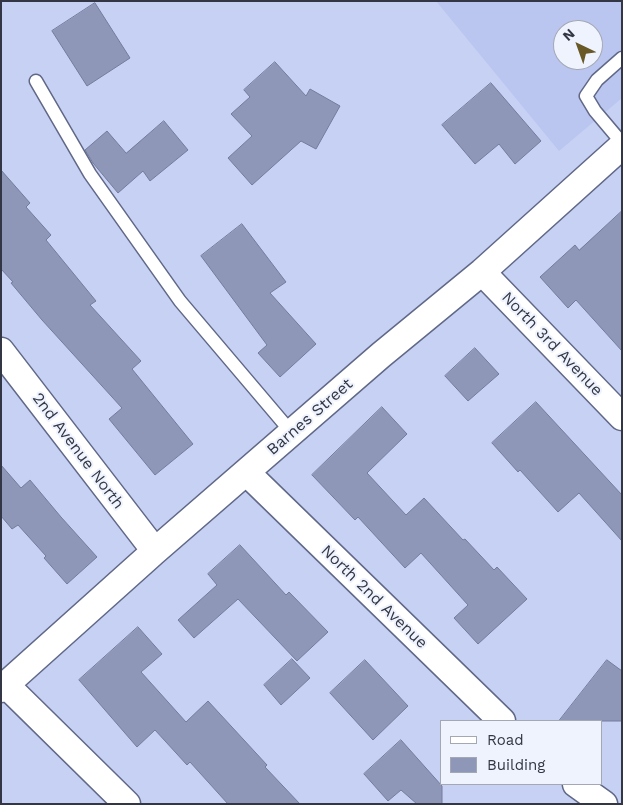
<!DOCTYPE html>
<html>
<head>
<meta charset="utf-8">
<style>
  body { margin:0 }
  #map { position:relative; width:623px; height:805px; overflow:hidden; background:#c7d1f4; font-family:"Work Sans",sans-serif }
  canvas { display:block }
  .frame { position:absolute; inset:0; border:2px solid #333745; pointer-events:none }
  .legend { position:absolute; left:440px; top:720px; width:162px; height:65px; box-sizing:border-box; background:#eff3fe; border:1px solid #a4a8b4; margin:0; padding:6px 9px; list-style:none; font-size:15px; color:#333745 }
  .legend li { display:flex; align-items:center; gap:10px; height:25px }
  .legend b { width:25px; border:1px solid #a4a8b4 }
  .north { position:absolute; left:553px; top:20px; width:50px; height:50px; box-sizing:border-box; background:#eff3fe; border:1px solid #a4a8b4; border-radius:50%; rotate:318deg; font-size:14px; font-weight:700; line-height:20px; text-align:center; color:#333745 }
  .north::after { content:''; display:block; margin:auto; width:18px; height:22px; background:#685926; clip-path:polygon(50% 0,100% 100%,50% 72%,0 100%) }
</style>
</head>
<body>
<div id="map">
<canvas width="623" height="805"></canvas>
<div class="frame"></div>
<ul class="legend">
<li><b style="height:6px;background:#fff"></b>Road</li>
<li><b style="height:14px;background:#8e97b8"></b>Building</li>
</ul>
<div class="north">N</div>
</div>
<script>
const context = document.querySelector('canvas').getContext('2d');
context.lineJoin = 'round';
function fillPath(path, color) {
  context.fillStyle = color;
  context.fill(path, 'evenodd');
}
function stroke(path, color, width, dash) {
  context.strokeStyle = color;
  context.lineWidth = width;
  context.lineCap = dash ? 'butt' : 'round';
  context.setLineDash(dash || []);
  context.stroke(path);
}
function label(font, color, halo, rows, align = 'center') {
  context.font = font + ' "Work Sans",sans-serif';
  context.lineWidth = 4;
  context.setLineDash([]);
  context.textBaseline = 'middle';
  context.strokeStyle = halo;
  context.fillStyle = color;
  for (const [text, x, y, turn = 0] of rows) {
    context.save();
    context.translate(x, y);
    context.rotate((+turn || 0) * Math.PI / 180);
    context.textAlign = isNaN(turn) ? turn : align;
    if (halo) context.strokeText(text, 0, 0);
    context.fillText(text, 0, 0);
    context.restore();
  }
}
const built = new Path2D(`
  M436 1H622V98L559 151ZM563 30H593V60H563Z`);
const building = new Path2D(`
  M95 3 130 58 87 86 52 31Z
  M275 62 306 96 310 89 340 106 316 149 301 141 252 185 228 158 252 136 231 114 250 97 244 90Z
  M491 83 541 141 515 164 499 144 475 164 442 125Z
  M164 121 188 150 150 181 143 171 118 193 93 163 85 150 107 131 126 153Z
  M1 170 30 203 26 207 51 235 46 240 96 301 90 305 141 361 132 369 193 444 155 475 109 419 122 408 42 320 11 283 13 282 1 269Z
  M622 211V351L576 300 568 308 540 277 575 245 579 250Z
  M242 224 286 282 270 293 316 344 280 377 258 353 267 345 201 256Z
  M475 348 499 374 468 401 445 376Z
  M536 402 622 495V541L579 493 558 512 520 470 518 472 492 443Z
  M382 407 407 434 367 473 406 515 424 498 463 540 465 539 494 570 497 567 527 599 478 644 454 618 468 605 421 553 405 568 358 517 355 520 312 475Z
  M1 465 21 488 30 480 61 517 97 557 67 584 44 558 46 556 18 525 12 529 1 516Z
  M240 545 286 595 289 592 328 632 297 661 238 599 194 638 178 620 217 585 208 574Z
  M138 627 162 654 141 672 186 722 208 701 267 765 265 767 300 804H228L190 762 187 765 155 730 137 747 79 680Z
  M292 659 310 678 281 705 264 685Z
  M365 660 408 706 373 740 330 693Z
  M607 660 622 671V721H559Z
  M401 740 442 786V804H417L401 790 388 801 364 774Z`);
const service = new Path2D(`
  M622 58 597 80 586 96 595 111 622 143
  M36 81 90 174 180 301 292 433`);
const minor = new Path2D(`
  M482 272 622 417
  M1 351 155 551
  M246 472 502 721
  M6 685 127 804
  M1 689 155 551 381 355 482 272 622 146
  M576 784 604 804`);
const streetNames = [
  ["North 3rd Avenue",552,344,46],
  ["Barnes Street",310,417,-41],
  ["2nd Avenue North",78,451,53],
  ["North 2nd Avenue",374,597,44]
];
fillPath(built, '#bbc6f0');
fillPath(building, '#8e97b8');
stroke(building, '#747c9c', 1);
stroke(service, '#606887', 15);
stroke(minor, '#606887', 29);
stroke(service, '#fff', 12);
stroke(minor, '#fff', 26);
label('16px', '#333745', '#eff3fe', streetNames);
</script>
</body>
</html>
